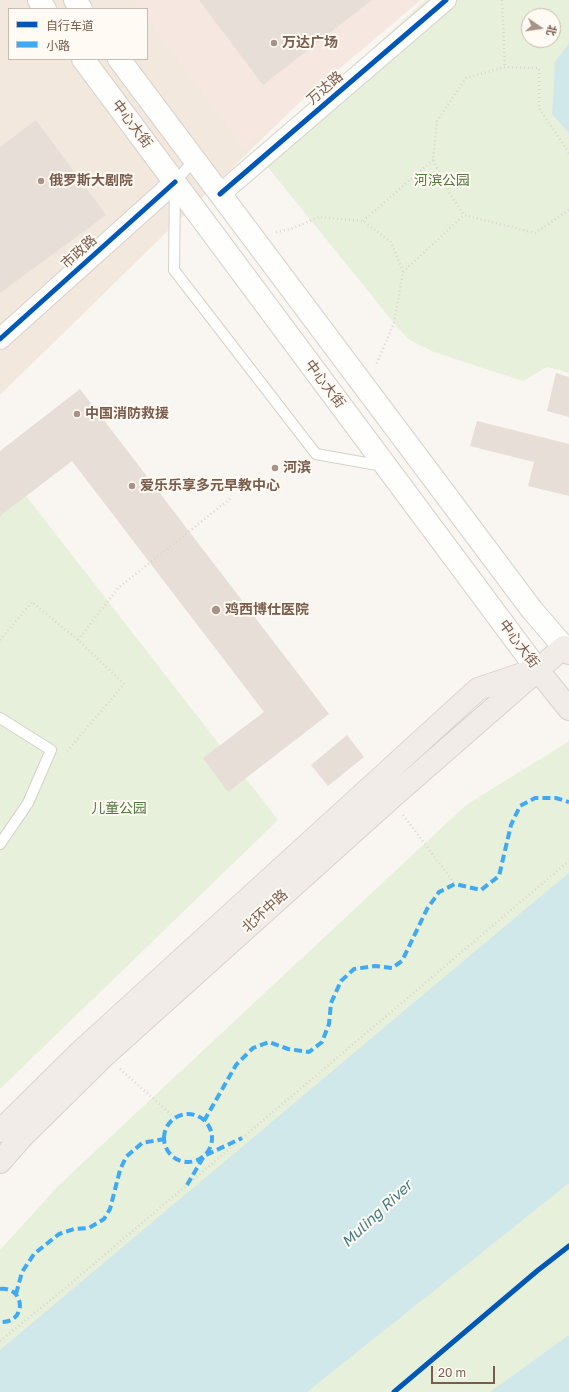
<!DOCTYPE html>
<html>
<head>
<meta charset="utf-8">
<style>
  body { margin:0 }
  #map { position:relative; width:569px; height:1392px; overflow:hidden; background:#f9f5f0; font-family:"Golos Text","Noto Sans SC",sans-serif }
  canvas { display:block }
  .legend { position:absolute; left:8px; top:8px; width:140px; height:52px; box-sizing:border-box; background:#fffaf3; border:1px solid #cabbb1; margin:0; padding:5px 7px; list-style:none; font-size:12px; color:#7a5c4d }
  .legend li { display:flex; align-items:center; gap:8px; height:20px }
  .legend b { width:20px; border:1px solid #cabbb1 }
  .north { position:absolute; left:521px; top:8px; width:40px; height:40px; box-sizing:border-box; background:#fffaf3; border:1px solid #cabbb1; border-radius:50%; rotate:103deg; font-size:11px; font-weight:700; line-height:16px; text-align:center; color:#7a5c4d }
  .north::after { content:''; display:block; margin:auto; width:14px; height:18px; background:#a69286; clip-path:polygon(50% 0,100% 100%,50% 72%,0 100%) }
  .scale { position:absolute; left:431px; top:1366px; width:64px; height:18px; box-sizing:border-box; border:2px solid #7a5c4d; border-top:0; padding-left:5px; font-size:12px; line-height:14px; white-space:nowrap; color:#7a5c4d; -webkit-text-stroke:3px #fffaf3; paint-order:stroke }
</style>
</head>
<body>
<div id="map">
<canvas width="569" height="1392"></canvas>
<ul class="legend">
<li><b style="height:5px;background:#0057b8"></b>自行车道</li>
<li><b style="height:5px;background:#3fa9f5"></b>小路</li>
</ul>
<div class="north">北</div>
<div class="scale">20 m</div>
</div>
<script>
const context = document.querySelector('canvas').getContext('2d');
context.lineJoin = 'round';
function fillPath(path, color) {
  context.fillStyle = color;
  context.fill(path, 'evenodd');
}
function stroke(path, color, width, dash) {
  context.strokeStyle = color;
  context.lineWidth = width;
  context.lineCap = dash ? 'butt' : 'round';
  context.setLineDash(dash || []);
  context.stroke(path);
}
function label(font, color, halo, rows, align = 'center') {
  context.font = font + ' "Golos Text","Noto Sans SC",sans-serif';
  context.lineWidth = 4;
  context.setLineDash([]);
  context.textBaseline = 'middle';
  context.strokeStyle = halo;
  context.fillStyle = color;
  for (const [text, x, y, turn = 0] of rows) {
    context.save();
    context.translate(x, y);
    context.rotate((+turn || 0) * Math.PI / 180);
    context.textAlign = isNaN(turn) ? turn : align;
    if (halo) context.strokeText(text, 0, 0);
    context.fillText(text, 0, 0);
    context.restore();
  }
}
const residential = new Path2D(`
  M0 0H404L0 395ZM9 9H147V59H9Z`);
const commercial = new Path2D(`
  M134 0H421L245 148 147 18V9H140Z`);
const green = new Path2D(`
  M425 0H569V373L547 367 523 381 434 352 408 339 394 323 266 165 344 84 373 48ZM529 16H553V40H529Z
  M0 474H9L278 820 0 1089Z
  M569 739V1392H0V1250L59 1185 466 805 568 742Z`);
const water = new Path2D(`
  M569 43V133L552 114 555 62Z
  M569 873V1183L307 1392H0V1350L541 896Z
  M569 1335V1392H490Z`);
const building = new Path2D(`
  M199 0H372L263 85Z
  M36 120 106 215 0 293V147Z
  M556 373 569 377V417L547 411Z
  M80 389 329 714 228 792 203 758 264 712 72 461 0 516V451Z
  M477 421 569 444V496L528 486 534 462 470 446Z
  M347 735 364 757 328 786 311 765Z`);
const path = new Path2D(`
  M502 0 505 67
  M569 153 539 108V68L505 67 466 78 437 121 433 160 449 192 464 215 535 233 569 210
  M363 221 433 160
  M276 232 291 229 319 217 363 221 391 242 403 272 394 323 376 365
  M403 272 464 215
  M0 640 32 602 78 640 124 684 67 751
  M78 640 118 588 231 498
  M403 815 455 884
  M120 1069 175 1118
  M0 1341 63 1290 569 861`);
const service = new Path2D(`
  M194 160 175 182 174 270 316 454 383 466
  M0 718 51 750 28 803 0 844`);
const minor = new Path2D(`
  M220 194 446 0
  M0 339 175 182`);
const secondary = new Path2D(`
  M39 0 45 9
  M75 0 81 9
  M83 59 537 669
  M119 59 532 610 564 647`);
const trunk = new Path2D(`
  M0 1131 80 1052 478 689 537 669 569 709
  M0 1162 21 1138 105 1055 391 798 564 647 569 653`);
const quiet = new Path2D(`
  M164 1138a24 24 0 1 1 48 0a24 24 0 1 1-48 0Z
  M204 1121 236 1065 253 1048 269 1042 288 1049 309 1052 322 1042 329 1024 331 1003 341 981 354 969 375 966 392 968 402 961 427 909 439 892 455 884 481 890 499 876 511 825 520 806 535 798H556L569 802
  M187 1185 204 1156 242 1138
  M0 1289C26 1286 27 1324 0 1322
  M16 1294 22 1272 34 1254 59 1234 74 1229 89 1228 104 1219 110 1209 120 1170 126 1157 142 1143 164 1139`);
const cycleway = new Path2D(`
  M220 194 446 0
  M0 339 175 182
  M394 1392 537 1271 569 1246`);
const markers = [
  [274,43,4,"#a69286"],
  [41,181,4,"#a69286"],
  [77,414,4,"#a69286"],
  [275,468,4,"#a69286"],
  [132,486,4,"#a69286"],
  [216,610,5,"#a69286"]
];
const poiNames = [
  ["万达广场",282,43],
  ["俄罗斯大剧院",49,181],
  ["中国消防救援",85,414],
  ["河滨",283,468],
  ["爱乐乐享多元早教中心",140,486],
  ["鸡西博仕医院",225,610]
];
const streetNames = [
  ["万达路",325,88,-41],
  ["中心大街",132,124,53],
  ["市政路",79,252,-42],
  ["中心大街",325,384,53],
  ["中心大街",519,644,53],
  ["北环中路",265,911,-42]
];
const parkNames = [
  ["河滨公园",442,181],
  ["儿童公园",119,809]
];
const waterNames = [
  ["Muling River",377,1214,-43]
];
fillPath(residential, '#f2e8de');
fillPath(commercial, '#f6e8e1');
fillPath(green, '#e7f0db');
fillPath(water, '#d0e8ea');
fillPath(building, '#e6ded7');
stroke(service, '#d7d1cb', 12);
stroke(minor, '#d7d1cb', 22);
stroke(secondary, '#d9d2cb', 24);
stroke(trunk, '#dad1cc', 24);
stroke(path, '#dcd5d0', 2.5, [1, 3]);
stroke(service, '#fefefd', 10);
stroke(minor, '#fefefd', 20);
stroke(secondary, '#fefefd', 22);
stroke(trunk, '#f2ece8', 22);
stroke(quiet, '#3fa9f5', 4, [8, 4]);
stroke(cycleway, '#0057b8', 5);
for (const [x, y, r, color] of markers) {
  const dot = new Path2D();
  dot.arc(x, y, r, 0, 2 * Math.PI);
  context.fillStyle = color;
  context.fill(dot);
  stroke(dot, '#fffaf3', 1.5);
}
label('bold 14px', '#7a5c4d', '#fffaf3', poiNames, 'left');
label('14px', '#7a5c4d', '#fffaf3', streetNames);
label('14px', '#537a41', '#fffaf3', parkNames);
label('italic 15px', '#437c86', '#fffaf3', waterNames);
</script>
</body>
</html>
